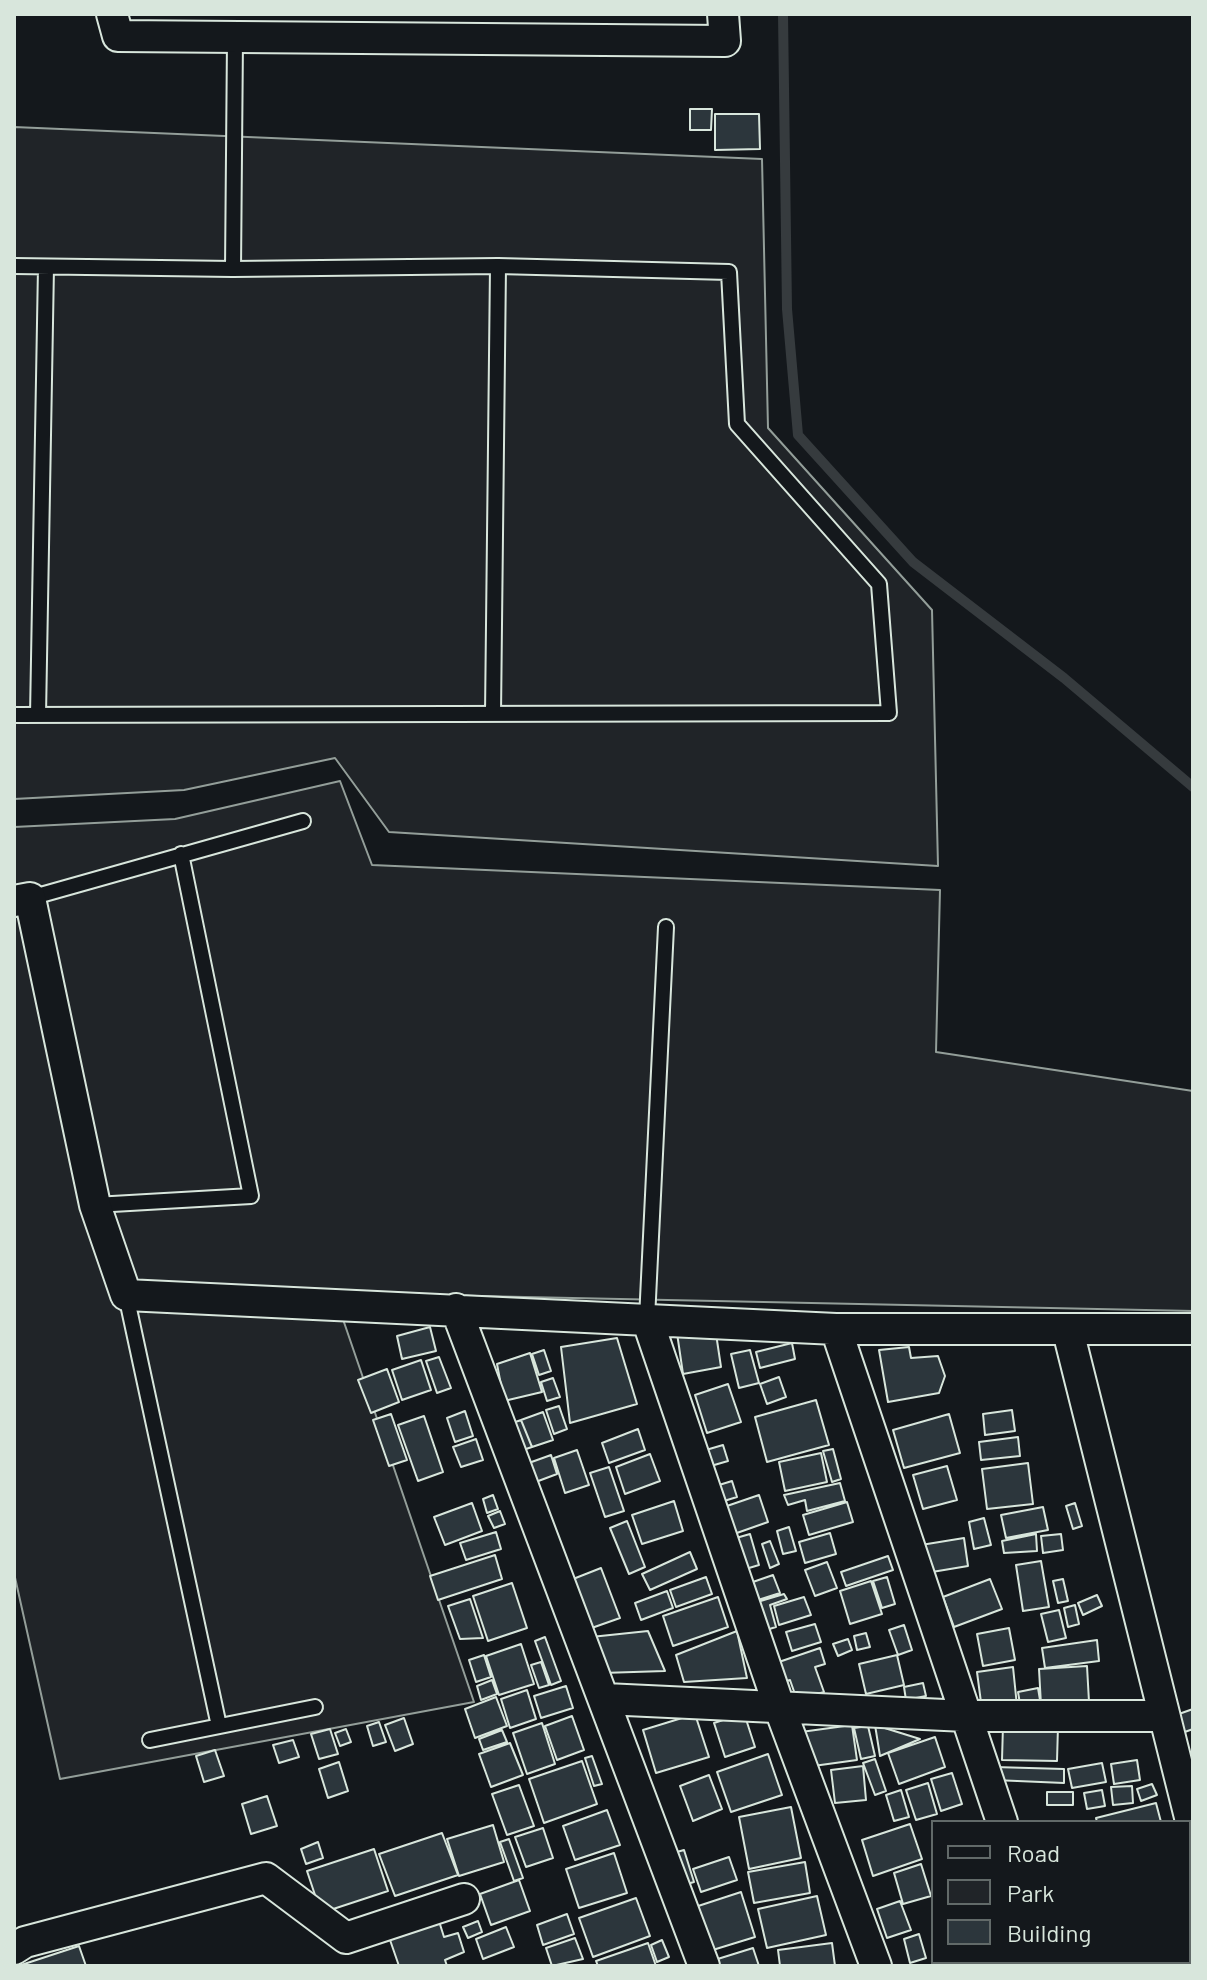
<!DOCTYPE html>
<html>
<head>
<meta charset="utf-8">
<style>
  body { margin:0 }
  #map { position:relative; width:1207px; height:1980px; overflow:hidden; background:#14181c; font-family:Barlow,sans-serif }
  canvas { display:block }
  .frame { position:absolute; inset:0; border:16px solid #d8e6dc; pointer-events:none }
  .legend { position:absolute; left:931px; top:1820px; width:260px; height:144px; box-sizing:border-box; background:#14181c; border:2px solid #626a69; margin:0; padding:10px 14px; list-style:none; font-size:24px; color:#d8e6dc }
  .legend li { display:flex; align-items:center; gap:16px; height:40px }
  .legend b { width:40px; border:2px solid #626a69 }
</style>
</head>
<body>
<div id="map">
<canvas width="1207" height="1980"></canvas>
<div class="frame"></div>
<ul class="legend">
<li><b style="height:10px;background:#14181c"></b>Road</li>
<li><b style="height:22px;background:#202428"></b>Park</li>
<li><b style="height:22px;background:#2c363c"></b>Building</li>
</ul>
</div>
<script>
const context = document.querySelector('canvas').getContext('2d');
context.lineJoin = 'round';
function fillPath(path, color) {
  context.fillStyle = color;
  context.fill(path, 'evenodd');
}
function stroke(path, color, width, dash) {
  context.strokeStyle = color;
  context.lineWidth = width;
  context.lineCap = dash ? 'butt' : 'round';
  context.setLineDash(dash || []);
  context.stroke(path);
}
const green = new Path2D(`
  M14 127 762 159 768 428 932 610 938 866 389 832 335 758 184 790 14 799Z
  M340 781 372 865 940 890 936 1052 1193 1091V1311L334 1293 474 1702 60 1779 14 1573V827L175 819Z`);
const stream = new Path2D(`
  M783 14 787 309 798 435 913 562 1064 678 1193 787`);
const building = new Path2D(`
  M690 109H712L711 130H690Z
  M715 114H759L760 149 715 150Z
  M430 1327 436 1351 402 1359 397 1336Z
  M715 1327 721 1367 683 1374 677 1333Z
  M617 1338 637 1404 570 1423 561 1347Z
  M792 1343 795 1359 760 1368 756 1352Z
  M909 1347 911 1358 938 1356 945 1376 939 1393 888 1402 879 1350Z
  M544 1350 551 1371 539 1375 532 1354Z
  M750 1350 759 1383 739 1388 731 1354Z
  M530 1353 542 1392 504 1401 497 1364Z
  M439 1357 451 1388 437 1393 426 1361Z
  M421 1360 431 1390 402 1400 392 1370Z
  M387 1369 399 1402 371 1413 358 1380Z
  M779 1377 786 1397 767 1404 760 1384Z
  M553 1378 560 1397 547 1401 541 1382Z
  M728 1384 741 1422 707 1433 695 1395Z
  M816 1400 829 1445 767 1462 755 1417Z
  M559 1406 567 1429 554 1434 546 1410Z
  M1012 1410 1015 1431 985 1435 983 1414Z
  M465 1411 473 1436 455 1442 447 1418Z
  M543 1412 553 1440 532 1447 521 1420Z
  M391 1414 407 1460 389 1466 373 1420Z
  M949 1414 960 1453 904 1468 893 1430Z
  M424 1416 443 1472 418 1481 398 1425Z
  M521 1420 532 1447 517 1452 507 1425Z
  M638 1429 645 1450 609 1463 602 1443Z
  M1018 1437 1020 1456 981 1460 979 1442Z
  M476 1439 483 1460 461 1467 453 1447Z
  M723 1445 728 1461 704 1468 699 1452Z
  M833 1449 841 1479 832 1482 823 1451Z
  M577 1450 589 1485 565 1493 554 1458Z
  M821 1453 827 1482 785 1491 779 1462Z
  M650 1454 660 1481 625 1494 616 1467Z
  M551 1455 557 1474 533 1483 526 1464Z
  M1028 1463 1033 1504 987 1509 982 1469Z
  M947 1466 957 1500 923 1509 913 1475Z
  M609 1467 624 1511 605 1517 590 1473Z
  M732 1481 737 1497 724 1501 719 1485Z
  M840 1483 845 1501 807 1511 805 1500 788 1505 784 1495Z
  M493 1495 498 1509 487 1513 483 1499Z
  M759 1495 768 1522 734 1534 724 1507Z
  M674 1501 683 1531 642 1544 632 1515Z
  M847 1502 853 1522 809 1535 803 1515Z
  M472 1503 482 1531 445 1545 434 1517Z
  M1075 1503 1082 1526 1073 1529 1066 1506Z
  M1043 1507 1048 1530 1006 1538 1001 1515Z
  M500 1511 505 1524 494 1528 488 1516Z
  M984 1518 991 1545 974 1549 969 1522Z
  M627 1521 645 1567 629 1574 610 1528Z
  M789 1527 796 1551 783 1554 777 1531Z
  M496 1532 501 1549 466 1560 460 1543Z
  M830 1533 836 1554 805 1563 799 1542Z
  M750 1534 759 1565 739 1571 729 1540Z
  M1036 1534 1037 1551 1004 1553 1002 1541Z
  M1061 1534 1063 1550 1043 1553 1041 1536Z
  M964 1538 968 1566 926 1573 921 1545Z
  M770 1541 779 1564 770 1568 762 1544Z
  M690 1552 697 1569 650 1590 642 1574Z
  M495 1555 502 1579 438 1600 430 1576Z
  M888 1556 893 1570 846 1586 841 1572Z
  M1041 1561 1049 1607 1023 1611 1016 1565Z
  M827 1562 837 1588 815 1596 805 1570Z
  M601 1568 620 1618 586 1630 568 1581Z
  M773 1575 780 1593 755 1601 750 1583Z
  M706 1577 712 1594 676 1607 670 1590Z
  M887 1577 895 1604 882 1608 873 1581Z
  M990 1579 1002 1609 954 1627 943 1597Z
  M1063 1579 1068 1601 1058 1603 1053 1581Z
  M871 1581 882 1614 850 1624 840 1591Z
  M512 1583 527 1628 488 1641 473 1596Z
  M667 1591 673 1608 641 1620 635 1603Z
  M784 1594 787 1599 770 1605 776 1627 756 1633 747 1605Z
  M1097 1595 1102 1606 1083 1615 1078 1603Z
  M718 1597 728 1627 673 1646 663 1616Z
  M804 1597 811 1615 779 1625 774 1606Z
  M470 1599 483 1638 460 1639 448 1606Z
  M1075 1605 1079 1624 1068 1627 1064 1608Z
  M1059 1610 1066 1638 1048 1642 1041 1614Z
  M815 1624 821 1642 792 1651 786 1632Z
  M904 1625 912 1650 898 1655 889 1630Z
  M1009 1628 1015 1660 983 1666 977 1634Z
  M648 1631 665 1671 602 1673 591 1637Z
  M737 1631 747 1678 684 1682 676 1655Z
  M866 1633 870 1647 857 1650 854 1636Z
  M545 1637 561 1681 551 1685 535 1641Z
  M848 1639 852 1650 838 1656 833 1644Z
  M1097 1640 1099 1661 1045 1668 1042 1648Z
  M521 1644 534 1684 499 1695 486 1656Z
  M820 1648 825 1664 815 1667 824 1692 797 1700 790 1680 774 1685 770 1665Z
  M484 1655 491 1677 476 1682 469 1660Z
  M897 1655 904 1685 866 1694 859 1664Z
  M541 1662 549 1685 539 1688 531 1665Z
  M1087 1666 1089 1702 1041 1705 1039 1669Z
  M1013 1667 1017 1706 982 1710 977 1672Z
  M492 1680 497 1694 481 1700 477 1686Z
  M923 1683 926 1696 906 1700 904 1687Z
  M566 1686 573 1708 541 1718 534 1696Z
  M1038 1688 1041 1706 1021 1710 1018 1692Z
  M527 1690 536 1719 510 1728 501 1699Z
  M496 1697 507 1726 475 1738 465 1709Z
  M1193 1709V1729L1182 1733 1176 1715Z
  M744 1713 755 1747 725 1757 714 1723Z
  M695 1714 709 1757 656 1773 643 1730Z
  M572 1716 584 1750 557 1760 545 1726Z
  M404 1718 413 1744 395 1751 385 1725Z
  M379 1722 386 1742 373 1746 367 1726Z
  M542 1723 555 1764 527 1774 513 1733Z
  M852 1725 857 1760 806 1767 801 1732Z
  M875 1725 920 1739 880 1756Z
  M1003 1725 1058 1726 1057 1761 1002 1760Z
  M868 1726 875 1756 861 1759 854 1728Z
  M330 1729 338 1754 319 1759 311 1734Z
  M346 1729 351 1742 340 1746 335 1733Z
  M502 1730 507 1742 483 1750 479 1739Z
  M935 1737 945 1767 899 1784 888 1753Z
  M293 1740 299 1757 279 1763 273 1745Z
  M510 1743 523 1775 491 1787 479 1754Z
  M215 1750 224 1776 204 1782 196 1756Z
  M768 1754 782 1795 731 1812 717 1772Z
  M592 1756 602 1784 594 1786 585 1758Z
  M875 1759 886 1791 875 1795 863 1763Z
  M1137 1760 1140 1780 1114 1784 1111 1764Z
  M582 1761 597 1804 544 1823 529 1779Z
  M339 1762 348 1791 328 1798 319 1769Z
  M1102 1763 1106 1782 1072 1788 1068 1769Z
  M863 1766 866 1800 835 1803 831 1770Z
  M994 1767 1064 1769V1783L994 1780Z
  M952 1773 962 1804 941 1811 931 1779Z
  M709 1775 722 1809 693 1821 680 1786Z
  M928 1783 937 1814 916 1820 906 1790Z
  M1152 1784 1157 1795 1141 1801 1137 1789Z
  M519 1785 534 1826 507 1835 492 1794Z
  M1132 1786 1133 1803 1113 1805 1111 1787Z
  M901 1790 909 1817 894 1821 886 1795Z
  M1102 1790 1105 1806 1087 1809 1084 1793Z
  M1047 1792H1073V1805H1047Z
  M267 1796 277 1826 251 1834 242 1804Z
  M1156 1803 1161 1822H1097L1096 1818Z
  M791 1807 801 1858 749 1869 739 1817Z
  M607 1810 620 1845 575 1860 563 1826Z
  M910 1824 922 1859 873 1876 862 1840Z
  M493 1825 504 1862 459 1876 447 1839Z
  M543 1828 553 1858 526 1867 515 1837Z
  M442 1833 458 1875 395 1896 379 1854Z
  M509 1839 523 1878 514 1881 500 1842Z
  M318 1842 323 1858 306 1864 301 1849Z
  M374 1849 388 1891 321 1913 307 1871Z
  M684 1850 694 1882 676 1887 666 1855Z
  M614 1853 627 1893 579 1908 566 1869Z
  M729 1857 737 1880 701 1892 693 1869Z
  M805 1862 810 1893 754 1903 748 1872Z
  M921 1864 931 1896 903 1904 894 1873Z
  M519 1880 530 1911 491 1925 480 1894Z
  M741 1892 755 1937 703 1953 689 1909Z
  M1189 1892 1193 1904V1939L1189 1940Z
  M817 1896 826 1935 767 1948 758 1909Z
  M636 1898 650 1936 593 1957 579 1918Z
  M900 1901 911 1930 887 1938 877 1909Z
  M567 1914 574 1934 543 1945 537 1925Z
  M438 1918 444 1937 458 1933 464 1952 445 1960 447 1966H399L389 1937Z
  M478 1921 482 1932 468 1938 463 1927Z
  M506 1927 514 1947 483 1959 476 1939Z
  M919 1934 926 1958 910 1963 904 1939Z
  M575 1938 583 1959 552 1966 546 1948Z
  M662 1940 669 1957 657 1962 651 1945Z
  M648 1943 656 1966H598L596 1961Z
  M832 1943 835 1966H780L778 1950Z
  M79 1946 86 1966H18Z
  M1189 1946 1193 1963 1143 1966 1141 1962H1189Z
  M753 1948 759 1966H709L708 1962Z`);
const service = new Path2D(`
  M14 266 233 269 498 266 729 272 737 424 879 584 889 713 14 715
  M233 269 235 39
  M493 714 498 266
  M38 715 46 267
  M30 898 303 821
  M95 1205 251 1196 181 854
  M126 1295 219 1726
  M647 1319 666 927
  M150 1740 315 1707`);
const minor = new Path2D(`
  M112 14 118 36 725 41 723 14
  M14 901 30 898 95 1205 126 1295 836 1329H1193
  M456 1309 704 1966
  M647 1319 780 1709 876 1966
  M836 1329 1002 1822
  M1068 1331 1193 1829
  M605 1699 966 1716H1162
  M14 1949 25 1942 266 1878 346 1938 464 1899
  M1048 1962 1049 1966`);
fillPath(green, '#202428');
stroke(green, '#939e99', 2);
stroke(stream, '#363b3e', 10);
fillPath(building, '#2c363c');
stroke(building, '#d8e6dc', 2);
stroke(service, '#d8e6dc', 18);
stroke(minor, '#d8e6dc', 34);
stroke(service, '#14181c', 14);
stroke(minor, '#14181c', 30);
</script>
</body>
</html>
